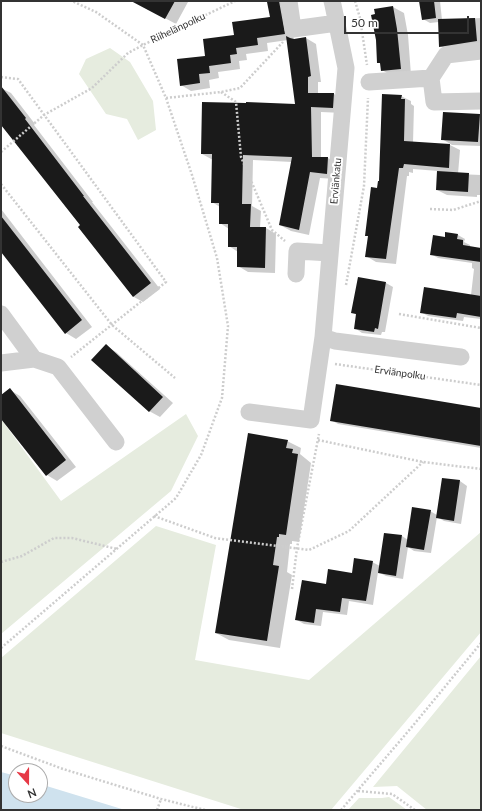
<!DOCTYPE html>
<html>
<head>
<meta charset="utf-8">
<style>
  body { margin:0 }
  #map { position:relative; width:482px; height:811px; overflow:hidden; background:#fff; font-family:Lato,sans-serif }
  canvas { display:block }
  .frame { position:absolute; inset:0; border:2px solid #333; pointer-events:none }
  .north { position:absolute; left:8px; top:763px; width:40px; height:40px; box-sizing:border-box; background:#fff; border:1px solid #adadad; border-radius:50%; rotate:159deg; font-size:11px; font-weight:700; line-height:16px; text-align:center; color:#333 }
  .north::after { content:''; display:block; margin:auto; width:14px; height:18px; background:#e63946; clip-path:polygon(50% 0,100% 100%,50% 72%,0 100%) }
  .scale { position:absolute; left:344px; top:16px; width:125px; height:18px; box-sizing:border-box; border:2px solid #333; border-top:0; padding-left:5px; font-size:12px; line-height:14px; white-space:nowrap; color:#333; -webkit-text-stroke:3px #fff; paint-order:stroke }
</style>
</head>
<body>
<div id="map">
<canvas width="482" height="811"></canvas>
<div class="frame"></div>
<div class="north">N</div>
<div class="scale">50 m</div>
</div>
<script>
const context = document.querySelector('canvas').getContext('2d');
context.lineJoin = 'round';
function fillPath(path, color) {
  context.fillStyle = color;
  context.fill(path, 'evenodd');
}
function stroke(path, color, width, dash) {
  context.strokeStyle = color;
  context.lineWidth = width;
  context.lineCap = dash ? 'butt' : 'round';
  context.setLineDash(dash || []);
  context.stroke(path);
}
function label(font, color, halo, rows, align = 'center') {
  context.font = font + ' Lato,sans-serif';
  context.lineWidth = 4;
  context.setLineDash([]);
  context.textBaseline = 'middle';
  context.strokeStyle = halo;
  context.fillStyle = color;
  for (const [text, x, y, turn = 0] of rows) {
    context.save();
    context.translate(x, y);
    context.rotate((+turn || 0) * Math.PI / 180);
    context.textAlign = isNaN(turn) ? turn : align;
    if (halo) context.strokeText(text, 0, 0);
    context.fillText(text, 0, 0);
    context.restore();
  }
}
const green = new Path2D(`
  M110 48 130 62 153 101 156 130 138 140 127 119 106 114 79 74 86 59Z
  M186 414 198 436 171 491 1 634V419L61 501Z
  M156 526 216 545 195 660 309 680 481 532V632L331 810H244L1 733V658Z
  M481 656V810H427L397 786 373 787Z
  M389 797 407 810H348L359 798H382Z`);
const water = new Path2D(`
  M1 772 16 776V795H40V784L125 810H1Z`);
const shadow = new Path2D(`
  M133 1H187L188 2 176 24Z
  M279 1 289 7 294 40 306 38 316 44 321 82H318V94H334L344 100 343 113 321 112V158H328L338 164 337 179 320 178 309 235 291 231 280 225 292 162 253 160 252 206 261 211 260 228H266L276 234 275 273 248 272 238 266V252L229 246V229L220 223V207L212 202 213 160 202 154 296 105 288 40 267 43 268 51 246 54 247 60 239 61 240 69 218 72 219 78 209 80 210 88 191 91 181 85 206 56 235 36 271 18 269 3Z
  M420 1H440L442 20 481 18V47L449 51 440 46 439 22 430 23 423 19Z
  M393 7 404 13 408 35 411 75 392 76 382 70 381 64 378 62 375 10Z
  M1 88 11 93 35 124 34 125 93 202H92L160 289 143 302 134 297 81 226 1 123Z
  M401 96 411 101V104L414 106 413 143 450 145 460 150 458 174 481 175V195H477V197L447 195 437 190 438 171 413 169V173L409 172V176H407L396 264 376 262 366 256 369 237 366 235Z
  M444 113 481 115V146L452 145 442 139Z
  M1 209 92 327 76 339 66 333 1 251Z
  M446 233 458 235 465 239 464 242 470 245V247L481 249V319L464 317 463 321 428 316 421 312 471 295 474 269 472 268V263L438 258 431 254 446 238Z
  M386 283 393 287 385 332H382L381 335 362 333 355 328 357 315 352 312Z
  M106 346 116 352 173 403 160 417 149 411Z
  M10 390 20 396 76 467 57 481 47 475 1 417V397Z
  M481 409V448L338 424 331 420Z
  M287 441 301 448 300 454 311 463 299 542 292 541V544H290L287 572 292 575 280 648 229 640 216 633Z
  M443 479 460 481 467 486 461 524 444 521 437 517 431 553 414 551 408 547 403 579 386 576 378 572 373 605 349 601 347 615 323 612 321 626 304 624 297 620 327 585 353 574 372 562 380 566 402 536 408 540 430 511 437 515Z`);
const building = new Path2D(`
  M131 1H175L165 19Z
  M279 1 285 34 257 38 258 45 236 48 237 54 230 55 231 63 209 66 210 73 199 74 200 83 180 86 177 59 205 56 203 39 234 35 232 22 270 17 267 2Z
  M419 1H434L436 18 422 20Z
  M393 6 397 29 401 69 381 71 380 63H377L376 40 371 15 375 14 374 9Z
  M475 18 477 41 439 47 438 19Z
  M286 36 290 38 294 39 306 37 311 76 308 77V93H334L333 108 311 107 312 157H328L327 174 310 172 299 230 279 225 292 157 243 155 242 204H251L250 227H266L265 268 237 267V247H228V224H219V203H211L212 154H201L202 102 246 103V102L295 104Z
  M1 86 26 118 25 119 84 196H83L151 283 133 297 78 227 80 225 1 125Z
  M382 94 402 95 401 99H405L404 141 450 144 449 168 404 164 403 168H399L386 259 365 257 368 236H365L371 187 377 188 378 181H379Z
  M443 112 480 114 478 142 441 140Z
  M437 171 469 173 468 192 436 190Z
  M1 216 82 320 65 334 1 252Z
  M445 232 458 234 457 239 463 240V245L481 248V262L430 255 433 235 445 237Z
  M358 277 386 282 378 329 375 328 374 332 354 329 356 314 351 313Z
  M424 287 481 296V317L457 313 456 318 420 313Z
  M106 344 163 397 149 412 91 360Z
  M336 384 481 408V446L330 421Z
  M10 388 66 460 46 476 1 419V395Z
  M248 433 288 440 286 448 293 449 292 453 298 454 286 535 279 534V537H277L273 565 279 566 267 641 215 633Z
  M442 478 460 480 454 521 436 518Z
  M412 507 431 510 424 550 406 547Z
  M384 533 402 535 396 576 378 573Z
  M354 558 373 561 366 601 342 598 340 612 316 609 314 623 295 620 302 580 326 584 328 569 352 573Z`);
const path = new Path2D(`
  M355 1 360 18 367 65
  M1 77 18 79 166 282 71 357
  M221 92 236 102 241 157 272 230 285 241
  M166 98 221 92 240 88 283 42
  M1 152 44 115 92 88 128 53 143 45 235 1
  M1 184 112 325 175 378
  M430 209 453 210 481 201
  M346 285 364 186 368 98
  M399 314 481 328
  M335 364 481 385
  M318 440 423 462 481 469
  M154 516 215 538 309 550 349 531 423 462
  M1 562 22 556 54 538H72L117 549
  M292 589 297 548 319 434
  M1 648 176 498 201 455 222 398 228 326 217 258 192 175 166 98 143 45 96 12 72 1
  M1 746 63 769 161 799 205 810
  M358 791 392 794 415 810
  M157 810 161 799
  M341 810 411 728 481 643`);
const minor = new Path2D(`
  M289 1 293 29 337 23
  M481 51 446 55 431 78 434 102 481 101
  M369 82 431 78
  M296 274 297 251 330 253
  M1 314 34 359
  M323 337 335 341 461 357
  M1 363 34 359 58 367 116 442
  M249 412 311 420 323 337 346 68 333 5 332 1`);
const streetNames = [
  ["Riihelänpolku",178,28,-25],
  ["Erviänkatu",336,181,-85],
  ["Erviänpolku",400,373,8]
];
fillPath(green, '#e6ecdf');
fillPath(water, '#cfe2ee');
fillPath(shadow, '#0003');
fillPath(building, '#1a1a1a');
stroke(path, '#cdcdcd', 2.5, [2, 2]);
stroke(minor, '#d0d0d0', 17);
label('10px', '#333', '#fff', streetNames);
</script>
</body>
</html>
